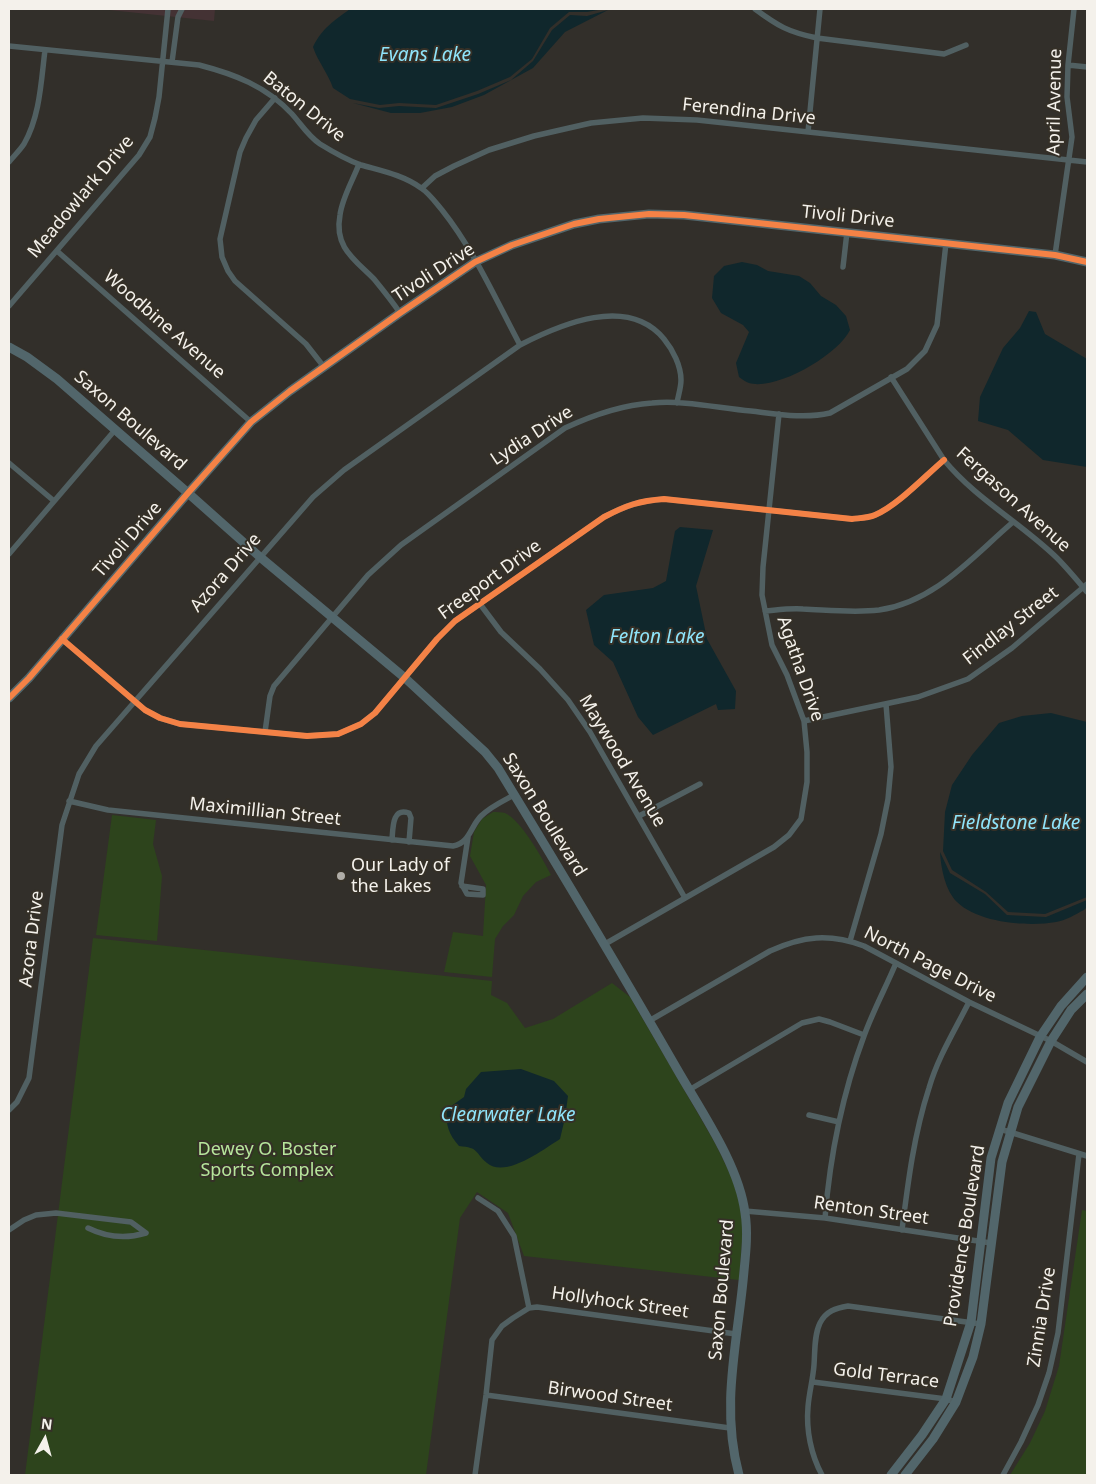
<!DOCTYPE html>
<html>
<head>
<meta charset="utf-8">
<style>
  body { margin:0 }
  #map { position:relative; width:1096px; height:1484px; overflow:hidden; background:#322f2a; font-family:"Noto Sans",sans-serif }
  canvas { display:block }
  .frame { position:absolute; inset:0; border:10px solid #f4f1eb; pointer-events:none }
  .north { position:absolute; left:20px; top:1414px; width:50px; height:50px; -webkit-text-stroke:4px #353027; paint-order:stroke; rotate:7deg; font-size:14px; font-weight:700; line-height:20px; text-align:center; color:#f4f1eb }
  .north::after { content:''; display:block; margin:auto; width:18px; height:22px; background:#f4f1eb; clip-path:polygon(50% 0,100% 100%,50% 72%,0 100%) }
</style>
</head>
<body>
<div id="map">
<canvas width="1096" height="1484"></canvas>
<div class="frame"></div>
<div class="north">N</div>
</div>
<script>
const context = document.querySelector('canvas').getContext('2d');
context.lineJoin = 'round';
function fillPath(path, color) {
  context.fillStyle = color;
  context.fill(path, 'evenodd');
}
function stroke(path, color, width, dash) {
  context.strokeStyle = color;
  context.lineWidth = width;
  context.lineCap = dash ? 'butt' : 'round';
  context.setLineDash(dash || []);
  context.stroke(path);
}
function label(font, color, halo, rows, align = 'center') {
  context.font = font + ' "Noto Sans",sans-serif';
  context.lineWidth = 4;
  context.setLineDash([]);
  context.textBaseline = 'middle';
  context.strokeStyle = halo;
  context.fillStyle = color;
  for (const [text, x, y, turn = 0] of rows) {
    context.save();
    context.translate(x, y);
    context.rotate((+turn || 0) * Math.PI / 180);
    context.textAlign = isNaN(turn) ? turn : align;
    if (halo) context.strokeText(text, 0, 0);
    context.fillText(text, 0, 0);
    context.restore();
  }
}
const education = new Path2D(`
  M100 9H215L214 21Z`);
const green = new Path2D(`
  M493 812C496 812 502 812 505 813 521 820 543 859 551 875L536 882 523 896 514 915 503 926 495 939 492 977 444 972 453 932 483 936 486 885 470 856 474 832 482 819Z
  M112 815 156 820 153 844 162 876 157 941 96 935Z
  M93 938 492 981 491 995 507 1003 525 1028 553 1019 612 983 630 997 715 1143 732 1178 740 1204 743 1228 739 1280 524 1256 508 1213 477 1192 460 1218 426 1475H25Z
  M1082 1210 1087 1211V1475H1010L1030 1443 1045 1411 1059 1366Z`);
const water = new Path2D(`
  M350 9H604L587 12H569L550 28 532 59 510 77 477 91 436 105 399 103 380 105 350 99 333 88C328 73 318 62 313 47 322 28 334 21 350 9Z
  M608 10 565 32 533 68 484 95 452 107 420 113H391L353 103 379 108 399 106 436 108 478 94 511 80 533 61 552 30 570 15 587 16Z
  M742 262 757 265 768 271 799 276 810 283 821 296 836 305 846 316 850 330C838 355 776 391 749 383 746 382 742 379 739 377L736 363 749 332 743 325 721 313 712 298 714 276 724 266Z
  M1029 311 1036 312 1045 334 1087 359V467L1043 460 1008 430 978 421 980 397 1003 348 1020 328Z
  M680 527 713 530 696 586 707 639 736 691 735 709 718 710 716 704 653 735 638 717 613 662 594 645 586 610 604 595 653 588 666 581 675 531Z
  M1051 713 1087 722V897L1045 914 1008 912 986 892 952 870 943 851 945 812 952 785 972 755 999 723 1022 716Z
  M940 852 950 873 985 894 1007 915 1046 917 1087 900V907L1084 910C1076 914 1065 921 1056 922 1029 927 978 923 957 902 945 890 941 868 940 852Z
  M521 1069 554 1081 568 1096 565 1118 560 1139C544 1149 505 1179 487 1163 474 1152 480 1148 459 1146 449 1135 445 1124 447 1109L464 1097 466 1089 481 1072Z`);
const street = new Path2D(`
  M755 9C778 26 788 32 817 38L944 54 966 45
  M9 46 199 65C234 74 266 86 292 114 301 124 308 136 320 144 333 152 347 160 361 165 382 171 403 175 421 188 429 193 436 203 442 210 474 250 496 300 520 345
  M172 62 178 17 182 9
  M1068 65 1087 67
  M275 98 256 120 246 138 240 152 220 239 222 257 228 271 235 281 306 344 324 367
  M808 132 820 9
  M9 162C14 156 20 150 24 144 40 116 41 82 45 50
  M359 164C353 180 342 198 340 215 334 247 354 259 374 279 383 290 392 301 400 313
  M422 188 435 176 454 166 489 150 534 136 591 123 643 118 697 120 1087 162
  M57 251 251 422
  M1055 255 1072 137 1067 97 1068 65 1074 9
  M843 267 847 232
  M9 306 139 155 150 137 155 118 159 97 168 9
  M891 377 944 460C976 499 1021 523 1057 558 1067 568 1077 580 1087 592
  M9 463 54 501
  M9 554 115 430
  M480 604 501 632 540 669 568 700 590 732 685 898
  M765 611C777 610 790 608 803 609 828 610 854 613 879 610 935 602 972 557 1013 522
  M62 639 145 710 160 718 180 724 307 736 338 734 361 724 375 713 437 639 455 621 604 517C627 505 639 501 664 499L852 519C860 518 868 518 875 515 897 506 925 476 944 460
  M804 721 918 697 968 679 1012 648 1087 584
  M265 732 270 696 274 686 368 575 401 545 565 428C593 415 621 405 652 403 684 400 718 408 751 411 777 414 804 419 830 413L907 369 925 351 937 325 946 243
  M69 801 108 810 453 846C470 843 470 827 481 816 490 807 503 801 514 795
  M639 816 700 784
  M392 840C393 828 392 807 409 813L411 818 409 842
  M462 886 483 889V895L467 894 461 883 468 837
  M850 941 881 834 888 799 891 767 886 704
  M605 944 774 847 789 835 801 819 807 782V752L804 721 787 675 772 645 762 595 763 567 779 414
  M649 1021 770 951C803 936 829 933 864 946L969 1002 1051 1041 1087 1062
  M689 1090 802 1023 819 1019 830 1022 864 1035
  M9 1110 17 1102 29 1078 62 825 79 774 96 746 313 497 344 470 520 345C561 324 628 295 664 339 673 350 681 366 681 380 681 388 678 396 677 403
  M809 1115 839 1122
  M1000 1129 1087 1156
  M478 1198 498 1211 514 1236 529 1308
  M745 1211 825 1218 991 1243
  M825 1218C830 1156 842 1095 864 1036 873 1011 886 987 896 963
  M9 1230 24 1220 36 1215 56 1213 131 1222 146 1233C126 1239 106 1237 88 1228
  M902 1230C908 1182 914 1134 929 1088 938 1057 955 1030 969 1002
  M813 1382 946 1399 956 1402
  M486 1395 730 1428
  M475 1475 486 1395 492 1340 502 1326 513 1318 529 1308 537 1307 736 1334
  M822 1475C811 1455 806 1430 808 1407 809 1393 813 1379 814 1365 815 1352 814 1335 820 1323 826 1311 836 1308 848 1306L981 1324
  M1003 1475 1021 1442 1038 1405 1049 1373 1058 1333 1079 1154`);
const secondary = new Path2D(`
  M9 347 27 357 57 379 188 493 260 557 405 678 485 752 498 768C559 868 619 968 677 1069 701 1111 739 1165 745 1213 748 1232 746 1251 744 1271 738 1341 720 1405 739 1475
  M9 698 29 678 188 493 251 422 290 391 400 313 475 262 512 245 574 224 599 219 649 214 684 215 1055 255 1087 262
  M891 1475 922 1435 946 1399 971 1322 991 1158 1008 1103 1040 1037 1061 1006 1087 977
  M905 1475 933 1439 956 1402 973 1357 981 1324 1002 1162 1018 1107 1051 1041 1071 1010 1087 994`);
const cycleway = new Path2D(`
  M62 639 145 710 160 718 180 724 307 736 338 734 361 724 375 713 437 639 455 621 604 517C627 505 639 501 664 499L852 519C860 518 868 518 875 515 897 506 925 476 944 460
  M9 698 29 678 188 493 251 422 290 391 400 313 475 262 512 245 574 224 599 219 649 214 684 215 1055 255 1087 262`);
const markers = [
  [341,876,5,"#b0ada7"]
];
const streetNames = [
  ["April Avenue",1055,102,-89],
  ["Baton Drive",304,107,39],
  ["Ferendina Drive",749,112,6],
  ["Meadowlark Drive",81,197,-50],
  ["Tivoli Drive",848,217,6],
  ["Tivoli Drive",434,273,-33],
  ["Woodbine Avenue",164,325,41],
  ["Saxon Boulevard",130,421,41],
  ["Lydia Drive",532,436,-33],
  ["Fergason Avenue",1013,500,42],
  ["Tivoli Drive",128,540,-49],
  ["Azora Drive",226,573,-49],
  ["Freeport Drive",490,580,-36],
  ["Findlay Street",1011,626,-38],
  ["Agatha Drive",800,669,71],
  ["Maywood Avenue",622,761,59],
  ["Maximillian Street",265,812,6],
  ["Saxon Boulevard",544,815,58],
  ["Azora Drive",32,939,-83],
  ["North Page Drive",930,965,27],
  ["Renton Street",871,1211,8],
  ["Providence Boulevard",965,1236,-81],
  ["Saxon Boulevard",722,1290,-85],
  ["Hollyhock Street",620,1303,8],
  ["Zinnia Drive",1042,1317,-81],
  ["Gold Terrace",886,1376,7],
  ["Birwood Street",610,1397,8]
];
const poiNames = [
  ["Our Lady of",351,866],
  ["the Lakes",351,887]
];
const parkNames = [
  ["Dewey O. Boster",267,1150],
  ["Sports Complex",267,1171]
];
const waterNames = [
  ["Evans Lake",425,56],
  ["Felton Lake",657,638],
  ["Fieldstone Lake",1016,824],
  ["Clearwater Lake",508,1116]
];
fillPath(education, '#443234');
fillPath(green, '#2d441c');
fillPath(water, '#10272c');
stroke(street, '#516062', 5.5);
stroke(secondary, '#52666b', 9);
stroke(cycleway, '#f48246', 6);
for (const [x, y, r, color] of markers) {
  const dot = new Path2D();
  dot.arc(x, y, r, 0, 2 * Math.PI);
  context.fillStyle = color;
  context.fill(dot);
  stroke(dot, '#353027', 2);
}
label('18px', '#f4f1eb', '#353027', streetNames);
label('18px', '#f4f1eb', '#353027', poiNames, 'left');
label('18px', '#b6e59b', '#353027', parkNames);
label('italic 19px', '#8fe4fa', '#353027', waterNames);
</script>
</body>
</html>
